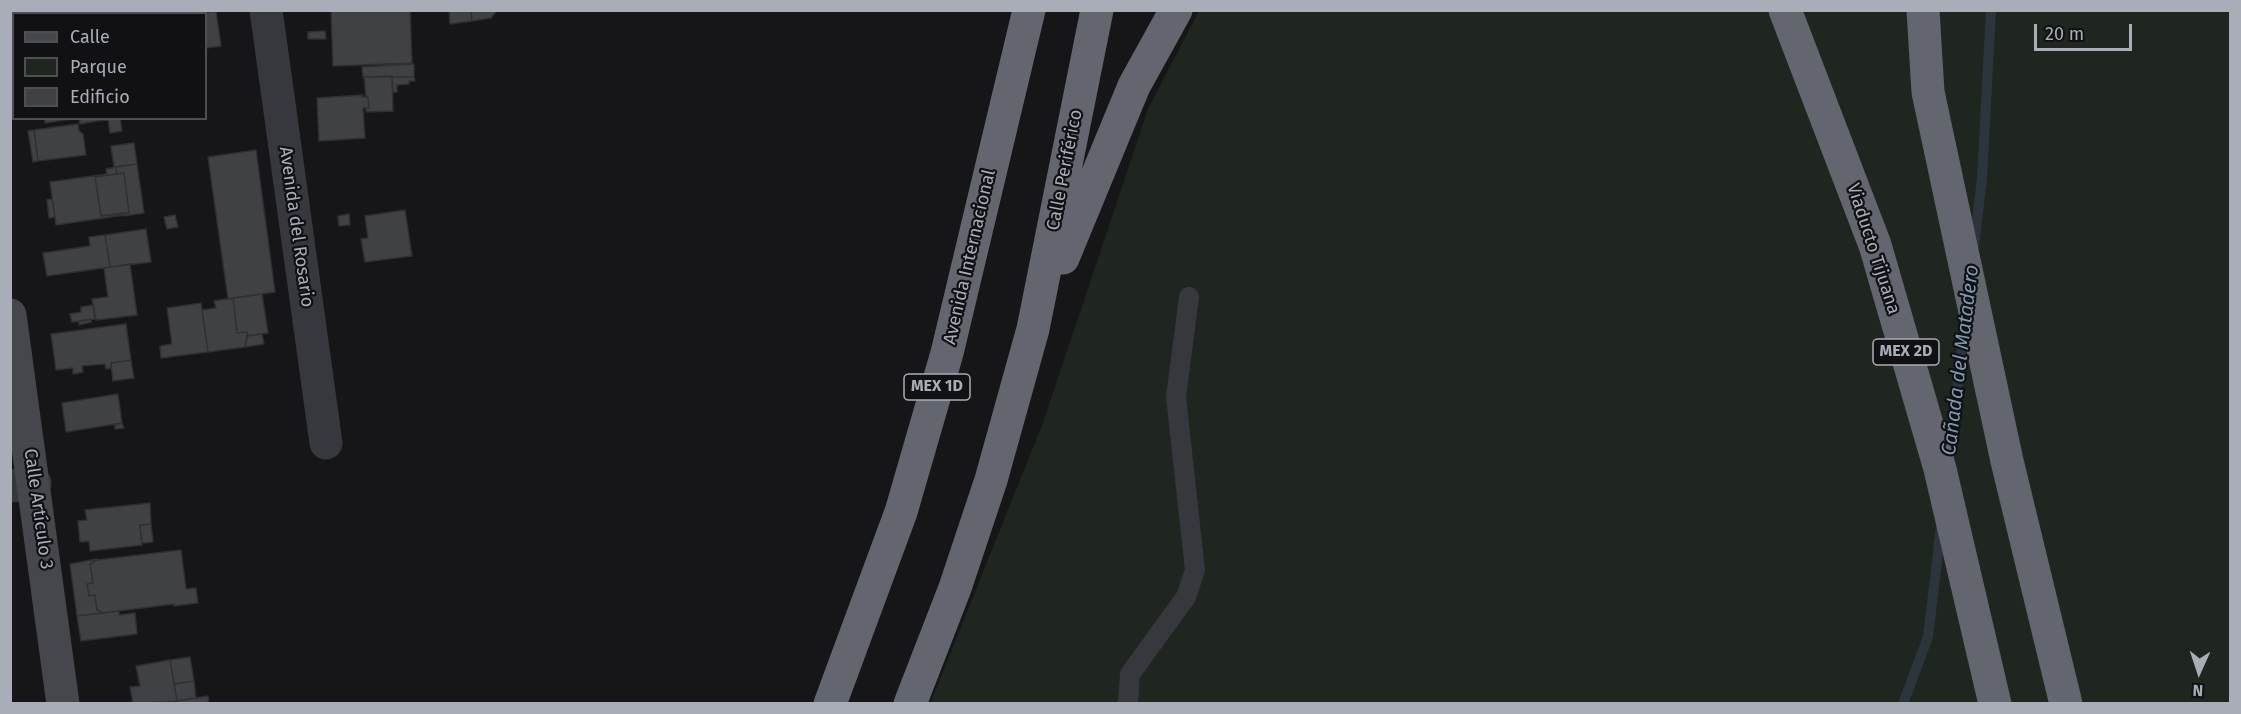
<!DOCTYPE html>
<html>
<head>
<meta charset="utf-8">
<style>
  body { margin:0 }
  #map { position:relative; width:2241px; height:714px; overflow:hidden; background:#161618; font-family:"Fira Sans",sans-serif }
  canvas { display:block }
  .frame { position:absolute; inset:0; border:12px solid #a8adb8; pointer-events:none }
  .legend { position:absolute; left:12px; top:12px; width:195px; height:108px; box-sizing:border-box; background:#111113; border:2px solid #4d4f55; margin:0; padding:8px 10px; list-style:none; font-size:18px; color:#a8adb8 }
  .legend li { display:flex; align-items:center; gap:12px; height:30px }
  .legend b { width:30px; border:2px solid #4d4f55 }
  .north { position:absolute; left:2169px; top:642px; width:60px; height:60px; -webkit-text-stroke:4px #111113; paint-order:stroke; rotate:183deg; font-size:16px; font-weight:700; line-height:24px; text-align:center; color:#a8adb8 }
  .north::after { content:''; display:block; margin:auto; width:21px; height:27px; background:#a8adb8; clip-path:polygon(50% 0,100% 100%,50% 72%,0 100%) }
  .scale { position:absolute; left:2034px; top:24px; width:98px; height:27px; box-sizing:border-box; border:3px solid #a8adb8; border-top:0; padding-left:8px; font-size:18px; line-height:21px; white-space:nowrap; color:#a8adb8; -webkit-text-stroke:4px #111113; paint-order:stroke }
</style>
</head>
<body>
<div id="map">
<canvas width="2241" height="714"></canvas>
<div class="frame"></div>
<ul class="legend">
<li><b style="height:8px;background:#45474d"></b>Calle</li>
<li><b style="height:16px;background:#1e261f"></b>Parque</li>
<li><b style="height:16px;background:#404145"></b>Edificio</li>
</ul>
<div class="north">N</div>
<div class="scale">20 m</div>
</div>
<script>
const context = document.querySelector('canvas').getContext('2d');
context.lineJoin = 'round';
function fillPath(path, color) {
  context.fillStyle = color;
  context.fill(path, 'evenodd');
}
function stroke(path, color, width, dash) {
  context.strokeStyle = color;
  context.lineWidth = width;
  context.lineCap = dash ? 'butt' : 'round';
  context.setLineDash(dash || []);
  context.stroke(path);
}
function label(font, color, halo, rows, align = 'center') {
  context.font = font + ' "Fira Sans",sans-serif';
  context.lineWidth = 4.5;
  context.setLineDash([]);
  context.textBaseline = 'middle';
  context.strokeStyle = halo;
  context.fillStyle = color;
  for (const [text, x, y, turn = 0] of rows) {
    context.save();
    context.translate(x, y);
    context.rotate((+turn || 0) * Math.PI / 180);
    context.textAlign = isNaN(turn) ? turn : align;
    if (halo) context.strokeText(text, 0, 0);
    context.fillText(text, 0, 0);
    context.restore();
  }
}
const green = new Path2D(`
  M1199 11H2230V703L930 704 1043 423 1148 109Z`);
const stream = new Path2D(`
  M1974 246 1982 178 1991 10
  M1949 458 1965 322
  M1903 704 1928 637 1941 527`);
const building = new Path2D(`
  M51 10H61L62 14H35Z
  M61 10H74L75 14H62Z
  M74 10H98L99 14H75Z
  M119 10H154V14H119Z
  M331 10H410L412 63 333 66Z
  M449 10H471L472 21 450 24Z
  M471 10H497L491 18 472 21Z
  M216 11 221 46 206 48V14H194Z
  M325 31 326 39H308V32Z
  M414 64V77H363L362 67Z
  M392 76 393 111 366 112V108H369L368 97H366L364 77Z
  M392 77H414L415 81H409V84L397 85V92H393Z
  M363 95 362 97H368L369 108H363L365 138 319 141 317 98Z
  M45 118H78L45 123Z
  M79 118H115L80 124Z
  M120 118 122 131 110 133 108 119Z
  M78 124 79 131 83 134 86 155 38 161 34 130Z
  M34 130 38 161 33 162 28 131Z
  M134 143 137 164 114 167 111 146Z
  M256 150 275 292 228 299 208 157Z
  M137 164 144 213 124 216 123 213H129L124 173 117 174 116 167Z
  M116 167 117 174 95 177 101 216 123 213 124 215 56 225 50 182 107 174 106 169Z
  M124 173 129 213 101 216 95 177Z
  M52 199 55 217 49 218 47 200Z
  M405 210 412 256 365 262 361 239 368 238 365 216Z
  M349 214 350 225 339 226 338 216Z
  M175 215 178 227 167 229 164 217Z
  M146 229 151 262 110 267 105 235Z
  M105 235 110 267 47 276 43 253 90 246 89 237Z
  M130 264 137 315 96 320 92 299 108 297 104 268Z
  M262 294 268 333 247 336V332L237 333 233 298Z
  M233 298 237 333 247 332 248 334 245 347 208 352 202 310 216 308 214 301Z
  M201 303 208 352 161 358 160 346 172 344 167 308Z
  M93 305 95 319 72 322 70 314 81 312V307Z
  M91 319V322L79 325V321Z
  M126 324 131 360 111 363V368L106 369 105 364 82 366 83 372 73 374V368L56 370 51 334Z
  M262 334 264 344 245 347 247 336Z
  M131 360 134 378 113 381 111 363Z
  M118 394 122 423 66 432 62 403Z
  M122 423 124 428 115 429V425Z
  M150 503 151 524 140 525 142 545 90 551 89 541 80 542 78 521 87 520 85 510Z
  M151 524 153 542 142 543 140 525Z
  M181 550 186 589 196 588 198 603 174 606V604L103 613 97 610 95 595 89 596 87 584 93 583 90 564 97 560Z
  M97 559 90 564 93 583 87 584 89 596 95 595 97 610 103 613 77 616 70 564Z
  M119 611V615L135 613 137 634 81 641 77 616Z
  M190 657 194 681 174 684 170 660Z
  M170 660 177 701 133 704 130 687 140 686 136 666Z
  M194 681 196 698 177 701 174 684Z
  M208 696 209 704 169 702 196 698Z`);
const lane = new Path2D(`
  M1128 704 1130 674 1186 597 1195 570 1176 397 1189 297`);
const street = new Path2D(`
  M266 10 326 443
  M10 486 35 483`);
const secondary = new Path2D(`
  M10 315 63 704`);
const highway = new Path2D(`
  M1785 10 1875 245 1940 469 1995 704
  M1923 10 1928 92 2007 461 2066 704
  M1063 258 1134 86 1176 10
  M830 704 901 512 947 353 1029 10
  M910 704 955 588 991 480 1033 329 1097 10`);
const shields = [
  [1906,352,66],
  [937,387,66]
];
const shieldNames = [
  ["MEX 2D",1906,352],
  ["MEX 1D",937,387]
];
const streetNames = [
  ["Calle Periférico",1065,170,-79],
  ["Avenida del Rosario",296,227,82],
  ["Viaducto Tijuana",1873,249,72],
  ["Avenida Internacional",970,257,-77],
  ["Calle Artículo 3",38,509,82]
];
const waterNames = [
  ["Cañada del Matadero",1961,360,-83]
];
fillPath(green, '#1e261f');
stroke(stream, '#2c353c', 10);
fillPath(building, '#404145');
stroke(building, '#303034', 1.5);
stroke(lane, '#37383d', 20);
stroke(street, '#37383d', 33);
stroke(secondary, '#45474d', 33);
stroke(highway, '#63666e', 33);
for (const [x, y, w] of shields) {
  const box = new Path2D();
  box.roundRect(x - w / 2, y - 13, w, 26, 4.5);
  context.fillStyle = '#111113';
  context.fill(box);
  stroke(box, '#a8adb8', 1.5);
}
label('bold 16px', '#a8adb8', null, shieldNames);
label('18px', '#a8adb8', '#111113', streetNames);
label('italic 20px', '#7f9bb3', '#111113', waterNames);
</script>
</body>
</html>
